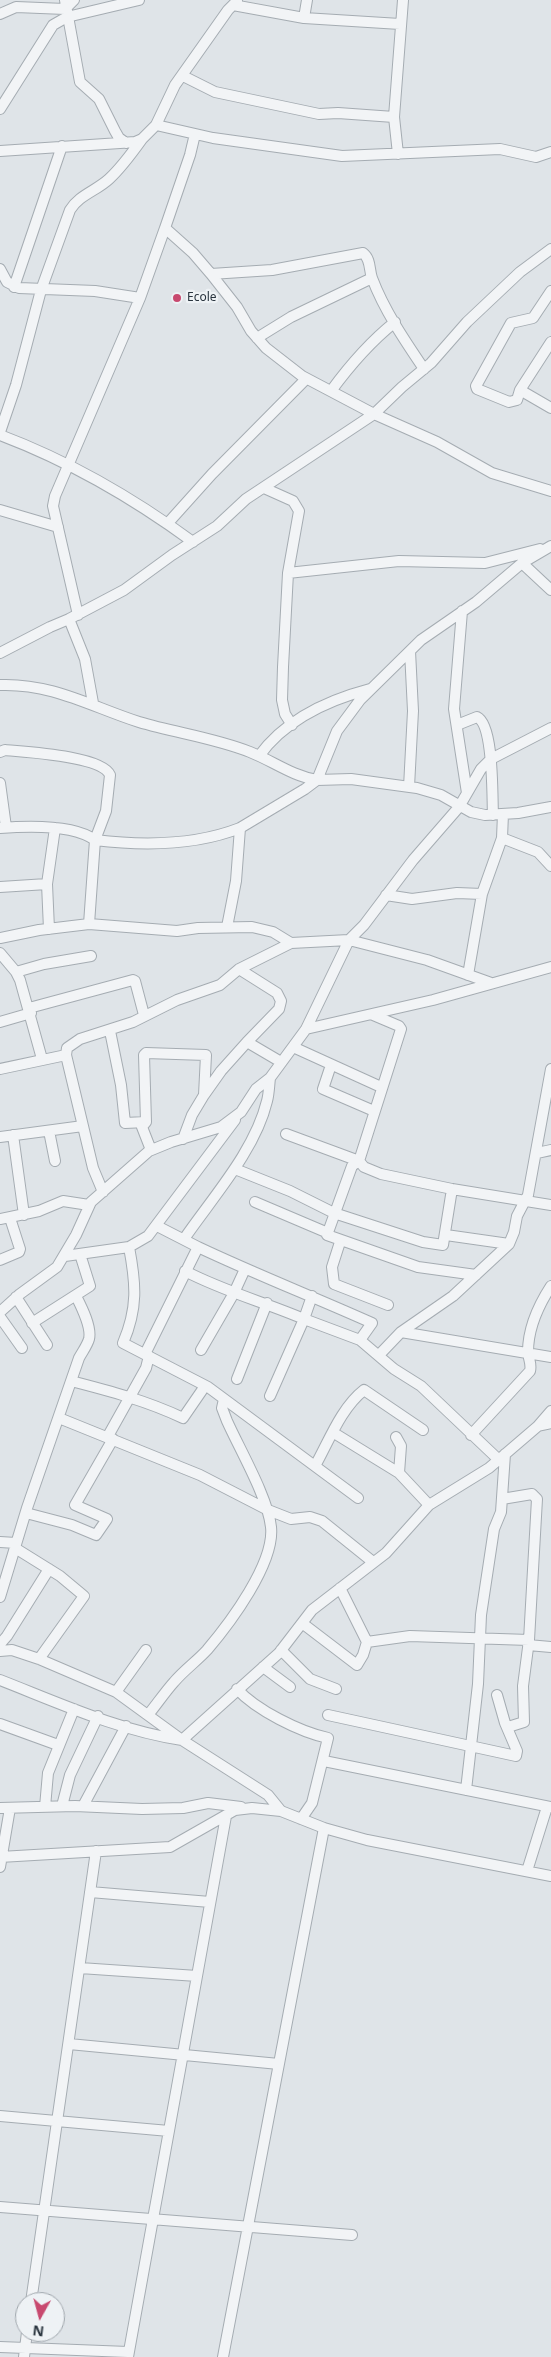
<!DOCTYPE html>
<html>
<head>
<meta charset="utf-8">
<style>
  body { margin:0 }
  #map { position:relative; width:551px; height:2357px; overflow:hidden; background:#dfe4e8; font-family:"Noto Sans",sans-serif }
  canvas { display:block }
  .north { position:absolute; left:15px; top:2292px; width:50px; height:50px; box-sizing:border-box; background:#eef2f5; border:1px solid #9fa6ac; border-radius:50%; rotate:187deg; font-size:14px; font-weight:700; line-height:20px; text-align:center; color:#29343e }
  .north::after { content:''; display:block; margin:auto; width:18px; height:22px; background:#c8496f; clip-path:polygon(50% 0,100% 100%,50% 72%,0 100%) }
</style>
</head>
<body>
<div id="map">
<canvas width="551" height="2357"></canvas>
<div class="north">N</div>
</div>
<script>
const context = document.querySelector('canvas').getContext('2d');
context.lineJoin = 'round';
function stroke(path, color, width, dash) {
  context.strokeStyle = color;
  context.lineWidth = width;
  context.lineCap = dash ? 'butt' : 'round';
  context.setLineDash(dash || []);
  context.stroke(path);
}
function label(font, color, halo, rows, align = 'center') {
  context.font = font + ' "Noto Sans",sans-serif';
  context.lineWidth = 4.5;
  context.setLineDash([]);
  context.textBaseline = 'middle';
  context.strokeStyle = halo;
  context.fillStyle = color;
  for (const [text, x, y, turn = 0] of rows) {
    context.save();
    context.translate(x, y);
    context.rotate((+turn || 0) * Math.PI / 180);
    context.textAlign = isNaN(turn) ? turn : align;
    if (halo) context.strokeText(text, 0, 0);
    context.fillText(text, 0, 0);
    context.restore();
  }
}
const street = new Path2D(`
  M65 0 80 82 99 99 115 131 119 138 126 143
  M233 5 304 18 400 24
  M0 14 16 7 65 9 74 0
  M304 18 307 0
  M183 76 215 92 319 114 338 113 394 117 398 154
  M0 109 53 25 67 17 139 0
  M394 117 403 0
  M156 125 175 85 228 10 237 1
  M195 134 190 155 165 228 193 253 211 274 237 307 251 331 266 348 302 376 374 414 437 442 492 473 551 491
  M0 151 135 142 142 139 156 125 213 138 342 156 500 149 536 157 551 152
  M0 269 7 282 19 288 95 291 140 298 165 228
  M211 274 272 270 363 253C371 259 369 270 372 278 384 310 405 341 424 369
  M14 287 62 146
  M257 338 291 317 372 278
  M551 342 520 390 551 408
  M520 390 517 400 509 402 477 389 476 386 511 323 533 318 551 291
  M331 391C350 365 370 342 395 322
  M0 432 16 385 41 290 70 210C79 195 96 191 109 179 122 167 132 153 142 139
  M0 435C69 461 133 498 193 542
  M264 488 293 501 299 511 288 573 283 667 282 700 285 714 292 725
  M0 510 58 527
  M168 523 212 474 306 379
  M522 563 551 590
  M288 573 399 561 485 563 540 549
  M462 611 454 709 467 793
  M78 615 53 506 55 496 140 298
  M69 619 85 659 93 703
  M0 653 50 627 69 619 124 590 172 555 217 526 246 499 374 414 402 387 431 363 467 322 520 272 551 249
  M0 685C52 683 92 707 139 722 176 733 215 738 250 752 273 761 292 776 317 780L337 731 360 700 421 640 476 602 522 563 551 546
  M457 725 477 717C494 725 492 796 493 815
  M0 752 5 750C26 752 102 756 110 775L106 811 95 840C73 824 26 826 0 828
  M259 756C285 720 328 700 370 689
  M0 783 6 827
  M409 787 413 711 410 651
  M502 838 538 852 551 866
  M47 884 55 828
  M0 887 47 884 49 929
  M386 895 412 899 457 893 482 894
  M89 924 95 840C144 846 194 846 240 828
  M227 927 236 881 240 828 305 789 317 780 351 779 417 788 441 795 471 812 485 815 518 813 551 807
  M0 938 39 930 89 924 177 931 198 928 252 927 273 932 291 943
  M0 953 16 972 20 980 42 1059
  M239 969 277 993 281 1001 279 1009 247 1042
  M16 972 44 964 91 956
  M468 975 482 894 502 838 503 814
  M29 1008 133 980 135 981 144 1015
  M373 1015 399 1026 401 1029 359 1161 352 1166 327 1235 418 1267 476 1275
  M0 1022 31 1013
  M306 1029 433 1000 551 967
  M110 1031 121 1085 125 1123 146 1122
  M293 1047 381 1087
  M331 1065 323 1089 374 1111
  M0 1069 66 1055
  M204 1095 221 1071 247 1042 281 1062
  M49 1131 55 1161
  M286 1134 359 1161 364 1167 381 1174 452 1189 551 1205
  M13 1135 24 1215
  M0 1137 83 1126
  M151 1150 142 1127 146 1122 144 1055 146 1053 206 1055 204 1095 192 1115 183 1139
  M537 1153 551 1150
  M235 1169 290 1191 334 1213 423 1242 443 1245 452 1189
  M103 1192 93 1168 66 1055 67 1048 80 1039 133 1022 177 1000 220 985 239 969 291 943 349 940 427 960 491 983
  M255 1202 328 1233
  M0 1219 39 1211 63 1201 89 1205
  M446 1235 509 1244
  M184 1239C212 1198 255 1151 267 1101 269 1094 269 1086 270 1078
  M340 1242 332 1267 334 1284 388 1305
  M129 1247C136 1284 138 1308 123 1343L208 1387 358 1498
  M198 1247C255 1274 314 1297 372 1323L360 1340
  M65 1256 129 1247 148 1236 235 1120
  M0 1260 19 1252 20 1249 10 1218
  M185 1271C223 1291 264 1302 304 1319L312 1296
  M16 1297 47 1345
  M0 1312 20 1294 57 1267 76 1235 91 1202 149 1151 171 1142 221 1127 241 1112 256 1089 270 1078 306 1029 349 940 364 925 413 860 459 807 481 769 491 759 551 728
  M0 1317 22 1348
  M32 1323 90 1286 80 1254
  M401 1332 551 1357
  M201 1350 234 1293 245 1269
  M145 1354 198 1247 157 1226
  M379 1355 401 1332 453 1296 509 1244 514 1232 517 1216 528 1195 551 1069
  M237 1379 267 1303
  M71 1381C110 1391 147 1401 183 1418L205 1386
  M270 1396 304 1319 360 1340 394 1369 421 1386 499 1460
  M59 1418 200 1475 268 1510 291 1519 310 1517 322 1521 373 1562
  M538 1426 551 1411
  M334 1433 399 1473
  M471 1435 530 1371C532 1364 528 1358 528 1352 528 1327 538 1306 551 1286
  M108 1436 146 1368 149 1356
  M396 1437 401 1446 399 1473 429 1505
  M315 1466C329 1441 341 1408 364 1390L423 1430
  M502 1499 532 1494 537 1499 529 1640 523 1686 524 1722 508 1727
  M26 1513 72 1525 96 1535 107 1519 75 1505 113 1439
  M0 1542 16 1543
  M15 1548 60 1576 84 1596 39 1659
  M0 1597 27 1508 79 1358C82 1352 87 1346 89 1339 92 1327 81 1306 76 1296
  M302 1623 357 1665 363 1655 367 1642 340 1588
  M367 1642 410 1636 529 1640
  M0 1644 7 1636 49 1569
  M528 1645 551 1647
  M281 1650 310 1679 336 1689
  M0 1651 12 1650 39 1659 116 1692 182 1740 268 1795 281 1811
  M263 1667 290 1687
  M0 1680C59 1703 120 1731 182 1740L279 1653 312 1610 386 1553 429 1505 489 1468 538 1426 551 1423
  M237 1689C256 1710 300 1732 328 1738L312 1803 301 1819
  M116 1692 146 1650
  M148 1715C157 1704 165 1692 174 1682 184 1670 197 1661 207 1650 230 1623 275 1563 271 1527 268 1498 240 1450 227 1421L222 1408 224 1399
  M328 1715 516 1756 517 1751 505 1723 497 1695
  M0 1724 58 1745
  M324 1761 551 1807
  M466 1790 478 1684 481 1615 494 1529 501 1512 505 1454
  M62 1806 70 1775 98 1716
  M83 1806 126 1726
  M45 1807 48 1773 74 1709
  M0 1808 75 1806 142 1809 183 1808 208 1803 241 1807
  M0 1857 170 1847 235 1810 252 1808 281 1811 324 1828 367 1840 551 1876
  M0 1867 10 1808
  M527 1871 547 1807
  M90 1892 210 1902
  M80 1968 197 1976
  M69 2044 279 2064
  M0 2116 169 2131
  M0 2207 352 2235
  M31 2302 96 1851
  M0 2347 128 2352
  M24 2357 27 2332
  M128 2357 226 1816
  M223 2357 324 1828`);
const markers = [
  [177,298,5,"#c8496f"]
];
const poiNames = [
  ["Ecole",187,298]
];
stroke(street, '#a5acb2', 12);
stroke(street, '#f2f4f6', 10);
for (const [x, y, r, color] of markers) {
  const dot = new Path2D();
  dot.arc(x, y, r, 0, 2 * Math.PI);
  context.fillStyle = color;
  context.fill(dot);
  stroke(dot, '#eef2f5', 2);
}
label('12px', '#29343e', '#eef2f5', poiNames, 'left');
</script>
</body>
</html>
